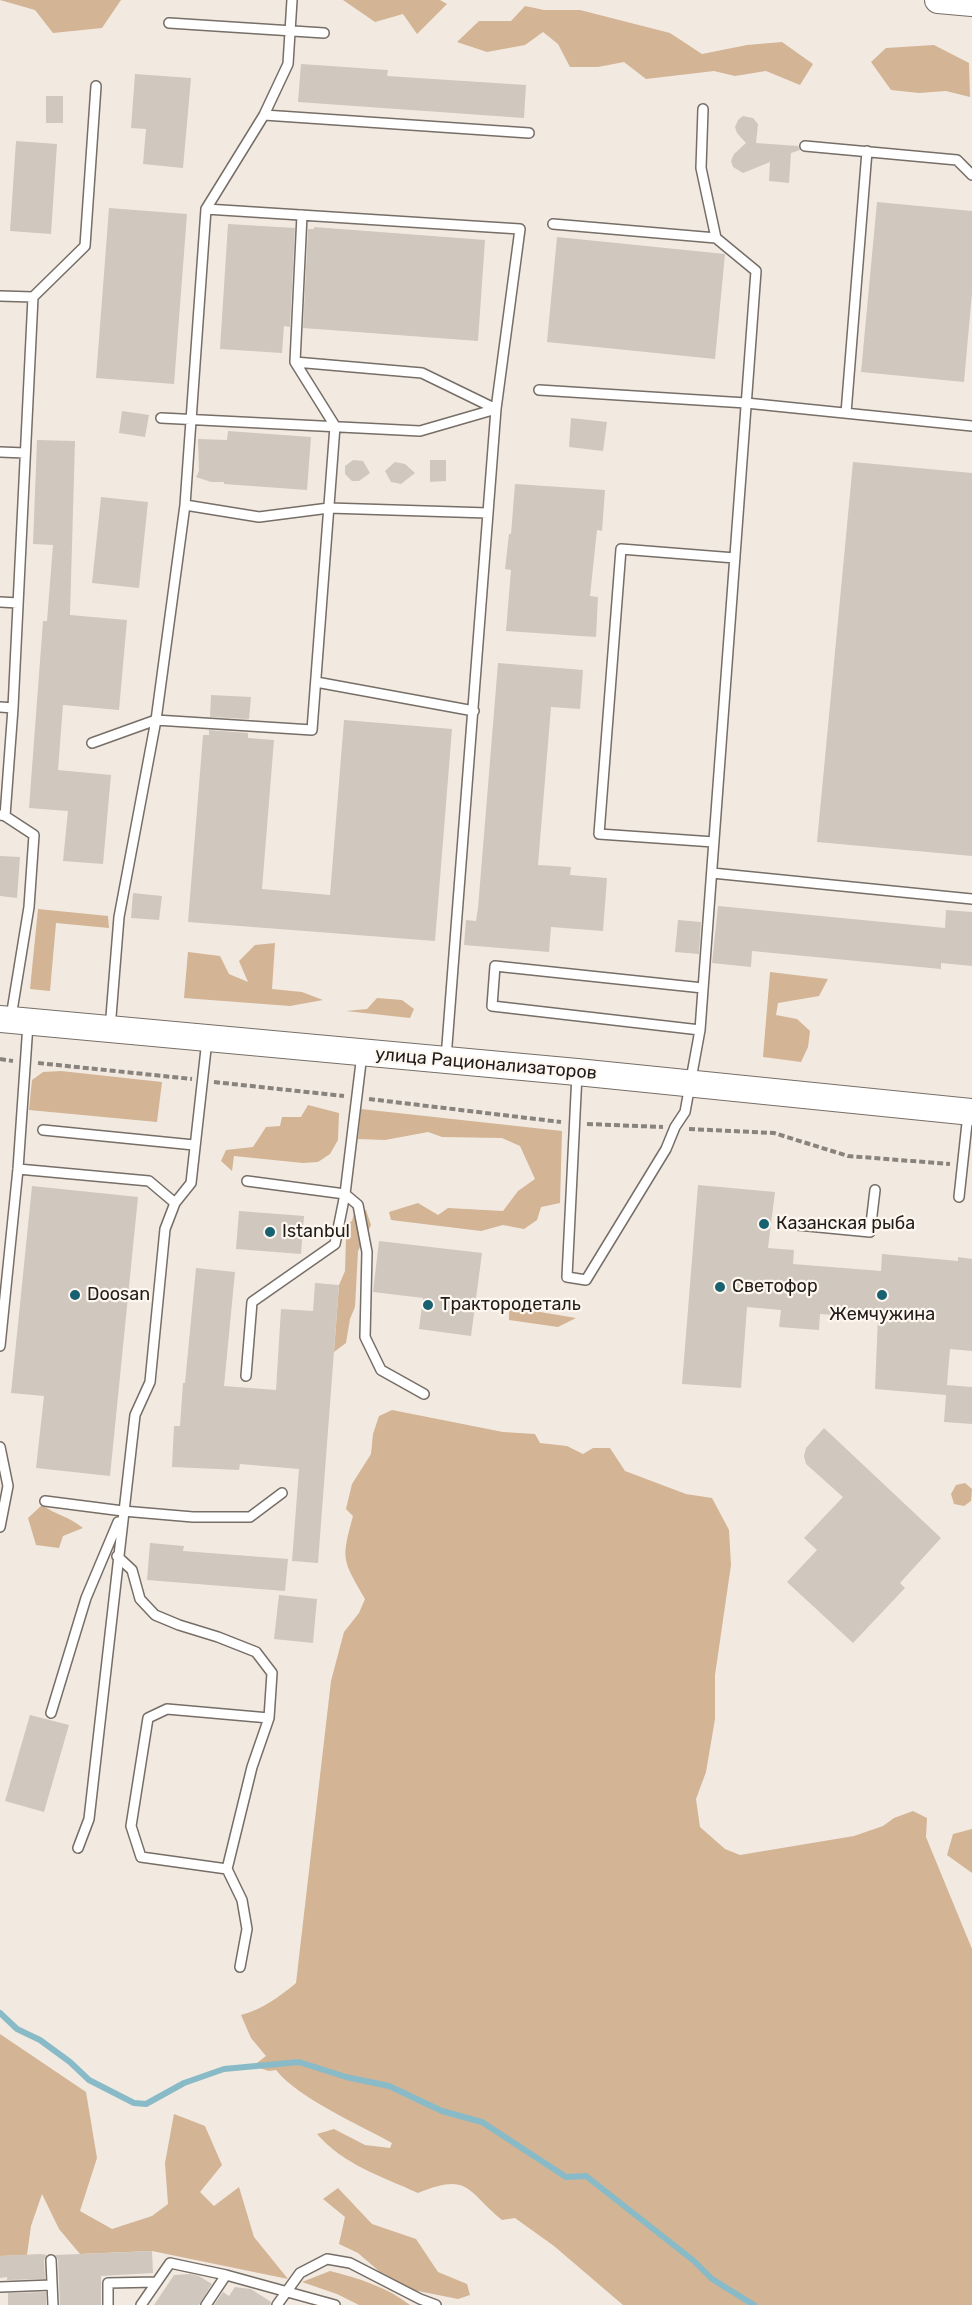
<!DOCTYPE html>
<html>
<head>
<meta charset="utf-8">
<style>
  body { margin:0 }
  canvas { display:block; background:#f2e9e0 }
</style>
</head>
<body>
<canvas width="972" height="2305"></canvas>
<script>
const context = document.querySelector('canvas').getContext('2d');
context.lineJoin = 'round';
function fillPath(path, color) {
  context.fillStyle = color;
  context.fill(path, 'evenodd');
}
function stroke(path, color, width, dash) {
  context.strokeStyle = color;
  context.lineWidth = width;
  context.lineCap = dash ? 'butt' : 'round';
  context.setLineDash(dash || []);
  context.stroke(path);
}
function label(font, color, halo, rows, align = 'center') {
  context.font = font + ' Rubik,sans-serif';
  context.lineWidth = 4.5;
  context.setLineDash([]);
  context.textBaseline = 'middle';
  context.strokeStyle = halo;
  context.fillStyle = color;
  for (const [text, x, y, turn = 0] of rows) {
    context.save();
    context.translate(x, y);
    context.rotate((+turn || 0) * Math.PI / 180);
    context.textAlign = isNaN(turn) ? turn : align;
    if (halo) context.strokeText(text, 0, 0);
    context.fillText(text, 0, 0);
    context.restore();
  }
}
const green = new Path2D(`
  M0 0H121L102 28 53 33 35 10Z
  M343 0H440L447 4 417 34 403 14 375 22Z
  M525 6 544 10H580L670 33 702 54 747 45 782 42 813 64 800 85 766 71 735 76 714 71 646 79 624 62 598 67H570L558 44 543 32 525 45 487 52 457 42 479 21H511Z
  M934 45 969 63 970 97 946 91 919 93 891 90 871 62 886 48Z
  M38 909 108 916 109 928 56 923 50 991 30 989Z
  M275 943 272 989 302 992 323 1000 290 1006 184 998 188 952 220 956 229 974 248 982 239 961 255 945Z
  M770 972 828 979 819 996 778 1003 776 1015 797 1019 810 1031 808 1047 801 1062 763 1057Z
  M377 998 402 1000 414 1009 410 1018 346 1011 367 1009Z
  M61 1071 162 1082 157 1122 29 1110 32 1080 43 1072Z
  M308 1105 339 1113 338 1140 330 1154 318 1162 303 1163 234 1156 232 1171 221 1161 226 1150 253 1147 266 1127 280 1126 282 1117H301Z
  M361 1109 562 1131 560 1203 541 1207 537 1220 524 1229 503 1225 481 1231 391 1220 389 1212 418 1203 438 1215 448 1208 503 1211 518 1191 535 1179 520 1146 502 1138 442 1137 428 1132 385 1140 358 1139Z
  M355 1209 366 1210 371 1225 358 1251 355 1307 350 1319 346 1343 334 1352 339 1285 345 1271 346 1239 344 1226 352 1221Z
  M527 1305 540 1312 576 1318 558 1327 509 1320V1309Z
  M392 1410 503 1432 535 1434 540 1443 567 1446 583 1454 593 1448H610L625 1471 686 1494 712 1498 729 1530 731 1565 715 1675V1719L706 1772 696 1799 700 1827 725 1849 740 1855 854 1836 883 1826 894 1818 913 1811 927 1818 926 1837 972 1949V2305H623L554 2246 515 2218 502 2220C466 2191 470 2172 418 2193 381 2176 344 2165 317 2134L334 2129 365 2145 390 2148 392 2143C360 2125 298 2098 276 2070L269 2071 253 2066 266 2056 251 2038 241 2015C263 2009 279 1997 296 1983L331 1681 344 1632 359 1613 365 1599C342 1559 341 1560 353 1516L346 1509 352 1484 371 1454 373 1434 379 1416Z
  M965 1483 972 1489 971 1501 964 1506 954 1504 951 1494 956 1485Z
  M42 1505C56 1515 68 1516 83 1528L63 1536 59 1548 36 1545 28 1518Z
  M972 1829V1873L947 1855 953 1834Z
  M0 2034 86 2092 97 2158 80 2211 112 2229 152 2216 168 2204 165 2163 174 2114 205 2126 222 2165 200 2192 214 2206 239 2187 254 2237 288 2279 152 2251 80 2254 59 2229 42 2194 31 2226 27 2255 0 2256Z
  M338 2188 372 2224 416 2239 438 2272 467 2284 470 2295 458 2299 413 2290 380 2272 358 2253 339 2244 345 2217 323 2199Z
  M330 2271C358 2278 387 2287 410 2305H359L337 2294 302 2282Z`);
const stream = new Path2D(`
  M0 2013 17 2029 40 2040 70 2062 89 2080 134 2103 146 2104 184 2083 224 2069 299 2062 346 2077 389 2086 442 2111 482 2122 566 2177 586 2176 694 2261 712 2279 754 2305`);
const building = new Path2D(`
  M301 64 388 70 387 76 526 85 524 118 298 102Z
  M135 74 191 78 183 168 143 164 146 129 131 128Z
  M46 96H63V123H46Z
  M743 116 753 118 758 124 756 143 798 146 800 150 791 153 789 183 769 181 770 162 743 173 733 167 731 161 734 154 746 143 737 133 735 127 738 120Z
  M16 141 57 144 51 234 10 231Z
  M877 202 972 211V293L964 382 861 372Z
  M109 208 187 214 174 384 96 378Z
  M228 224 295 228 290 327 284 326 282 353 220 349Z
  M314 227 485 240 478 341 303 328 308 229H314Z
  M557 237 725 254 715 359 547 342Z
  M122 411 149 415 145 437 119 433Z
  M571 418 607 422 603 451 569 447Z
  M228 431 311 437 307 490 224 484V482H211L196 477 199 471 198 439 227 440Z
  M37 440 75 441 70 615 127 620 119 710 63 705 58 770 111 775 103 864 63 861 68 811 29 808 43 621H47L53 545 33 544Z
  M353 460 363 461 370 473 359 481H352L345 474V466Z
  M430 460H446V481L430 482Z
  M395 462 405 464 415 473 401 484 391 482 385 471Z
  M853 462 972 473V856L817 842Z
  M515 484 605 490 602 531 597 530 590 596 598 597 596 637 506 631 511 570 505 569 509 534H511Z
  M101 497 148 502 139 588 92 583Z
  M498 663 583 670 580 709 551 707 538 865 571 867 570 875 607 878 603 931 551 927 549 952 464 945 466 920 476 921 478 908Z
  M211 695 251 697 249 719 210 717Z
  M344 720 452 729 435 941 188 922 203 735H209V730L248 733V738L274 740 262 889 330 895Z
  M0 856 20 857 17 898 0 896Z
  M133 893 162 896 159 920 131 918Z
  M718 906 945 928 946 910 972 912V966L941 963V969L752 951 751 967 712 963Z
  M678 920 701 922 699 954 675 952Z
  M698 1185 775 1192 768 1248 794 1250 793 1264 881 1271 882 1254 958 1261V1257L972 1259V1351L950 1349 947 1385 972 1387V1424L944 1422 946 1395 875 1389 878 1318 820 1314 819 1330 779 1327 781 1310 747 1307 741 1388 682 1384Z
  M32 1186 138 1197 110 1476 36 1468 44 1396 11 1393Z
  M239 1211 304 1216 301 1254 236 1249Z
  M379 1241 482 1253 471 1336 419 1329 423 1298 373 1292Z
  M196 1268 235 1272 224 1386 276 1390 281 1309 313 1311 315 1283 339 1285 318 1563 292 1561 299 1469 240 1464 239 1470 172 1467 174 1426H180L183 1383H185Z
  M824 1428 941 1538 900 1583 905 1588 853 1643 787 1582 817 1550 804 1538 843 1497 806 1464 804 1456 806 1448Z
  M150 1543 184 1546 183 1551 288 1559 285 1591 147 1580Z
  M279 1595 317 1599 313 1643 274 1639Z
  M30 1715 69 1725 44 1812 5 1801Z
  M152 2251 153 2273 101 2276V2305H60L58 2260 55 2255Z
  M41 2254 47 2255 44 2260 45 2279 7 2280V2277L0 2278V2256Z
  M190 2274 199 2276 212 2284 199 2305H154L174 2275Z
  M235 2287 251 2289 271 2302 270 2305H214L223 2292 229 2296Z
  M46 2292V2305H8V2293Z`);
const path = new Path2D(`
  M0 1059 13 1061
  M38 1063 192 1079
  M214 1082 344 1096
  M369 1099 561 1122
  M587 1124 663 1127
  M689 1129 774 1133 848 1156 950 1164`);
const lane = new Path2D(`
  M169 23 324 33
  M703 109 701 168 716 238
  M264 115 529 133
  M805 146 957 160 972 175
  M206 209 520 229 496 409 446 1058
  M553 224 716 238 756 271 700 1030 685 1112 675 1127 666 1149 586 1280 567 1277 577 1074
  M0 296 33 297 13 708 5 816
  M33 297 85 246 96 86
  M295 362 422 373 496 409
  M539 390 746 403 972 426
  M846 413 867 151
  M161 418 420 431 496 409
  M0 452 25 453
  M185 505 259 517 329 508 488 513
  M0 602 18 603
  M316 682 474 711
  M0 707 13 708
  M92 743 156 720 312 730 335 426 295 362 302 215
  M1 815 5 816 34 835 29 907 11 1017
  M714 842 599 834 621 549 735 558
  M712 873 972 899
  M110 1029 119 917 156 720 185 505 206 209 264 115 288 64 292 0
  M700 1030 492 1006 495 966 703 988
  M43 1130 194 1145
  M18 1169 149 1181 175 1203
  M247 1181 345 1194 358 1205 367 1252 365 1337 381 1370 424 1394
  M959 1197 968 1114
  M787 1224 870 1232 875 1190
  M0 1346 18 1169 28 1024
  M246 1376 252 1302 335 1244 345 1194 362 1054
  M0 1447 8 1486 0 1527
  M45 1501 123 1511 193 1517H250L282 1493
  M117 1556 132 1570 140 1599 155 1615 179 1625 218 1637 256 1652 272 1673 269 1718 252 1767 227 1869 141 1857 131 1826 148 1718 167 1709 269 1718
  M51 1713 86 1598 118 1522
  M78 1848 89 1819 135 1415 150 1382 165 1229 175 1203 191 1183 207 1040
  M227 1869 242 1900 247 1929 240 1967
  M51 2260 53 2305
  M0 2287 52 2285
  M108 2305V2283L157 2282
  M141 2305 170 2263 226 2275 335 2305
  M206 2305 226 2275
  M277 2305 300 2273 327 2259 350 2263 420 2299 436 2305`);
const secondary = new Path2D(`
  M938 0 972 3
  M0 1019 577 1072 972 1112`);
const markers = [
  [764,1224,6,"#186170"],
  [270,1232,6,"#186170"],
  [720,1287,6,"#186170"],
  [75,1295,6,"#186170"],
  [882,1295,6,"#186170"],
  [428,1305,6,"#186170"]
];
const streetNames = [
  ["улица Рационализаторов",486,1064,5]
];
const poiNames = [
  ["Казанская рыба",776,1224],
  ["Istanbul",282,1232],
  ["Светофор",732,1287],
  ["Doosan",87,1295],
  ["Трактородеталь",440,1305],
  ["Жемчужина",882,1315,"center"]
];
fillPath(green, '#d3b495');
stroke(stream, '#88bbc7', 6);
fillPath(building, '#d0c8bf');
stroke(lane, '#766e67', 12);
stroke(secondary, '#766e67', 28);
stroke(path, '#89837d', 4, [6, 3]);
stroke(lane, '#fff', 9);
stroke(secondary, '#fff', 26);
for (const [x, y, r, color] of markers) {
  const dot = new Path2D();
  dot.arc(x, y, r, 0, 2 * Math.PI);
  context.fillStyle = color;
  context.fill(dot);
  stroke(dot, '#fef7f0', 2);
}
label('18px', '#1f1c19', '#fef7f0', streetNames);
label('18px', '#1f1c19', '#fef7f0', poiNames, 'left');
</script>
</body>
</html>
